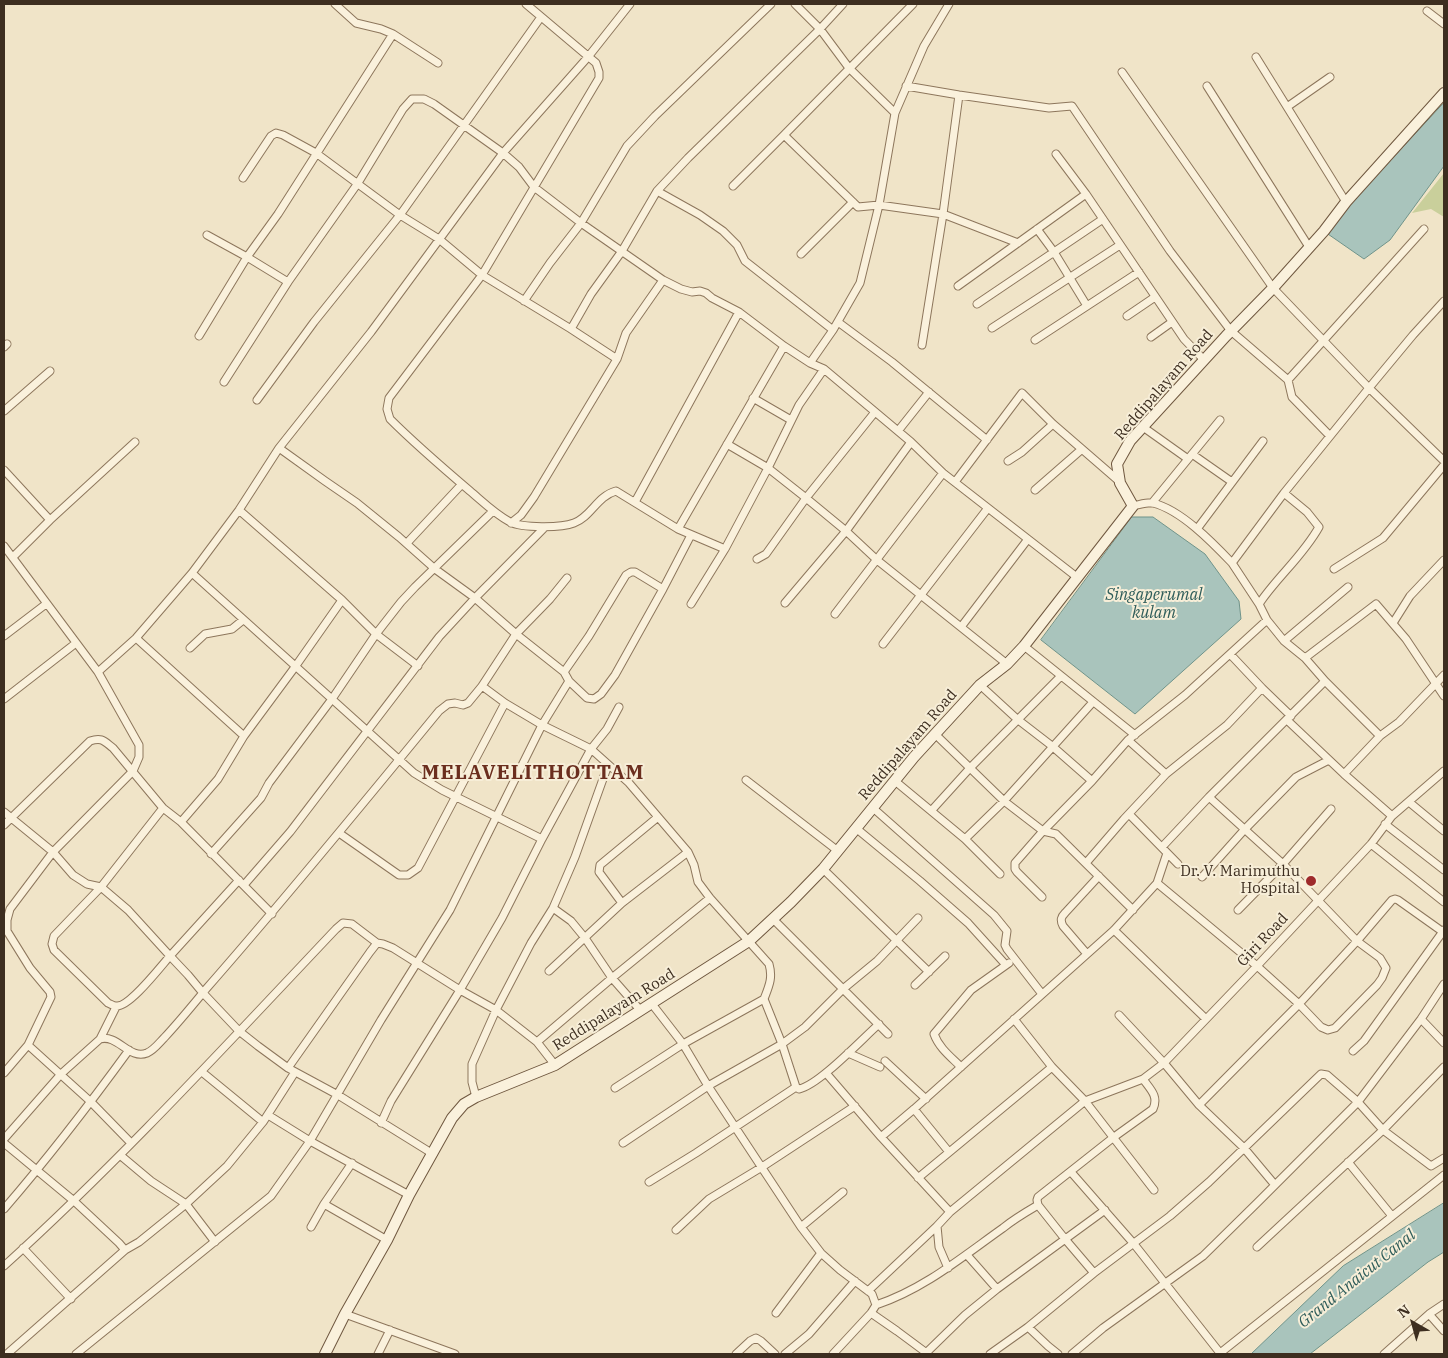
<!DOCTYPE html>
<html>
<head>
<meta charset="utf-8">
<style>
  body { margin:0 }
  #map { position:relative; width:1448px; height:1358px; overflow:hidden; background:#f0e4c8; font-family:"IBM Plex Serif",serif }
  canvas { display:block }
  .frame { position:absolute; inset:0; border:5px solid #3d2e20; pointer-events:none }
  .north { position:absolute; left:1388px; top:1298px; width:50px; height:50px; -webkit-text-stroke:4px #f7eed8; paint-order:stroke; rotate:322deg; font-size:14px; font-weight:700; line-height:20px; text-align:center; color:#3d2e20 }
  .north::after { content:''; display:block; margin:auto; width:18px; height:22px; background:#3d2e20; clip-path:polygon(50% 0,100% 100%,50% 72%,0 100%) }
</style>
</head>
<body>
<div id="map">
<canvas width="1448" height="1358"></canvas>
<div class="frame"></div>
<div class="north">N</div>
</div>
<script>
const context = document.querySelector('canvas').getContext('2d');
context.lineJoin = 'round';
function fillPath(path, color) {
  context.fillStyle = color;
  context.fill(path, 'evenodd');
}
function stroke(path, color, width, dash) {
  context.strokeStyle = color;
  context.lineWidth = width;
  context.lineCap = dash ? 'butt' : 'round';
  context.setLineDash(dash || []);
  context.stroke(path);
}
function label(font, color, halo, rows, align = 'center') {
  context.font = font + ' "IBM Plex Serif",serif';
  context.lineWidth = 4;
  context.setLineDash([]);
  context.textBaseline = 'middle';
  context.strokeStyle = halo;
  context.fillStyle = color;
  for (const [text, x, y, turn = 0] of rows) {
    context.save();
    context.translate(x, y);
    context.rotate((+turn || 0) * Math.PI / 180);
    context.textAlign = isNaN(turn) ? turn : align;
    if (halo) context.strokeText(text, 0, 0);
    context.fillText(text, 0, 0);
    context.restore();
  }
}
const green = new Path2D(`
  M1444 173V217L1431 209 1412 213Z`);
const water = new Path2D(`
  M1444 103V166L1390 240 1364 259 1325 232Z
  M1132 517H1153L1205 554 1239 601 1241 619 1135 714 1041 640Z
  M1444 1203V1252L1428 1262 1310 1354H1251L1343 1266Z`);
const street = new Path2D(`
  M335 4 356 23 381 29 393 34 438 63
  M526 4 596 63 599 72V78L482 275 389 398 387 409 390 419C415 444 443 468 470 491 483 502 495 514 510 522 522 528 561 528 574 523 591 517 597 496 616 491L678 529 784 346
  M795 4 820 29 849 68 895 113
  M913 4 784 135 858 207 879 205 943 214 1018 243
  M1427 11 1444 24
  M1256 57 1346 202
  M1122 72 1273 288 1369 388 1284 493 1232 563C1212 542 1181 510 1153 503 1147 502 1139 505 1133 506
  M906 86 959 95 1049 108 1072 106 1170 251 1231 331 1288 380 1292 397 1330 436
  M1207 86 1309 247
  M1287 107 1330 77
  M1056 154 1086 194 1184 339 1204 360
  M243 178 271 136 276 133 283 135 316 153 400 215 439 239 482 275 571 329 617 359
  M733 186 784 135
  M657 191 700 215 723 231 737 245 745 261 833 330
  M1037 229 1054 252 1087 306
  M207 235 247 257 288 282
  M801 254 853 202
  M958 286 1086 194
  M524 301 550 263 581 223 627 146 655 116 771 4
  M1444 301 1413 335 1369 388 1444 461
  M977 304 1103 219
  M1127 316 1155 297
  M838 322 892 362 987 440
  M992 328 1120 245
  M571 329 591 294 622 251 657 191 688 158 820 29 843 4
  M199 336 247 257 278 214 393 34
  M1151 337 1172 322
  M1035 340 1139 272
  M922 345 943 214 959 95
  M4 347 7 344
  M810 363 833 330 860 283 879 205 895 113 924 46 949 4
  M1288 380 1424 229
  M224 382 288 282 358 183 403 109 412 99H424L434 104 503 153 519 167 534 187 581 223 663 280 681 289 692 292 700 291 706 293 712 298 739 312 784 346 810 363 824 369 911 442 943 473 1078 578
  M753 398 791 420
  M257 400 314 322 400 215 541 17
  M4 411 50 371
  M1143 427 1188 459
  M898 431 929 392
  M727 444 768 468 806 498 846 531 877 560 1007 664
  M1192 454 1232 482
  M1008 461 1022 452 1053 424
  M4 470 50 520
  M955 482 1022 393 1053 424 1120 482
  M1035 490 1082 449
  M1284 493 1307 512 1319 527C1303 556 1277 577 1259 604L1267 620 1284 641 1305 658 1325 681 1380 736 1399 722 1444 675
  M635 502 739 312
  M1152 503 1220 420
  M239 510 342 600 376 634 418 666
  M511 523 521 515 534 497 617 359 626 333 663 280
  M544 528 475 598 516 634 564 672
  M678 529 725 549 768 468 799 405 824 369
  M1197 529 1263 441
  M407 543 462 484
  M4 546 98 672 139 745V757L133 771 53 852 10 909 7 920V931L30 968 50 992 51 997 28 1045
  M13 557 50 520 135 442
  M757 559 766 554 806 498 875 412
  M1232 563 1259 604
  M1334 569 1383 538 1444 465
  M567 578 550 599 516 634 482 686 505 703 542 725 591 749 629 783 688 852 694 865 698 882 710 898 769 964C773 978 769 986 764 999L683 1044 615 1088
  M785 603 846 531 911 442
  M691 604 725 549
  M835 614 943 473
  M1393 623 1410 596 1444 560
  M961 627 1028 539
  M4 636 46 604
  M136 638 244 736
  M1284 641 1348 587
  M883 644 988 508
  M1024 646 1135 735
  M190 648 205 634 232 629 243 620
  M1305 658 1376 604 1406 639 1444 696
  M98 672 136 638 192 573
  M569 681 587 698 594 699 601 694 615 675 663 589 691 535
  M980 685 1017 719 1052 746 1092 781 1128 740 1185 695 1267 620
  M1262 688 1291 716
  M4 699 76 643
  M1287 720 1344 774
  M935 734 1004 801 1043 831 1056 834 1133 910
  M1380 736 1344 774 1392 816
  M1128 740 1166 774
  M746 780 838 851
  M895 781 965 839 1000 874
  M1409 802 1444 831
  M873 808 994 915 1007 931 1005 945 1007 949 1042 994
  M931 811 970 768 1061 676
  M4 812 53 852 73 875 87 884 101 887 128 910 170 956C161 966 129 1008 116 1006 113 1006 111 1004 108 1003L54 950 52 944 54 936 101 887 163 808
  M1129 814 1178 864
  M181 822 218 779 244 736 295 667 342 600
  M1385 824 1444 870
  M4 825 90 741C102 737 104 741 113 748L163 808 181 822 272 914
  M857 829 920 881 968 923 1006 965
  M339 833 399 875H408L418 868 505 703
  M542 839 442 790 414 773 192 573 239 510 279 448 371 332 503 153 588 57 630 4
  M965 839 1004 801 1093 702
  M1371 844 1444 902
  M1162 847 1209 797
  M211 854 261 798 269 783 332 699 376 634 401 602 415 587 493 511
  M1086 863 1124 819 1166 774 1227 725 1262 688 1230 654
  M823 869 929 972
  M1202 877 1245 829 1296 777 1329 760
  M239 880 170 956 188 975 203 993 239 1031 258 1046 288 1068 338 1095 433 1154
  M1157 883 1257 966 1299 1004 1321 1027 1328 1030 1335 1028 1377 985 1382 978 1386 968 1380 958 1357 941 1283 864 1209 797 1325 681
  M244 885 290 832 439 637 475 598 435 569 399 537 357 503 325 481 279 448
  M1042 897 1017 872 1015 869V863L1043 831 1092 781
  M622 903 599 872 600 865 658 817
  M553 908 575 857 608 765
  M1238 910 1283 864 1331 809
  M773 919 888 1034
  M1114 930 1206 1019
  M1087 954 1063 926C1060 920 1061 917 1065 913L1099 876
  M549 971 622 903 688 852
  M915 985 945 956
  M764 999 782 1044 796 1087 799 1089C819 1085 862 1039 879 1024
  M652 1004 683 1044 708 1086 801 1227 821 1253 840 1270 872 1294 876 1305 871 1313 833 1354
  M1119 1015 1164 1063 1199 1105 1244 1148 1275 1185
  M1014 1019 1052 1067 1085 1101 1154 1190
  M1421 1019 1444 1043
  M100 1039 116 1007
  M537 1042 496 1010 531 943 553 908 571 921 585 938 612 978 641 1011
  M1353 1051 1364 1041 1444 930
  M848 1053 880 1067
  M885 1061 926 1099
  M555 1065 537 1042 612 978 710 898
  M961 1067C951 1057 939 1048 934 1034L971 990 1009 963
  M288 1068 370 952 377 943 383 944 393 948 460 990 496 1010 472 1064V1082L476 1097
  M202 1072 263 1122
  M4 1073 28 1045 91 1102 131 1143
  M826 1073 881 1137 950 1212
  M1199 1105 1299 1004 1357 941 1392 900 1395 899 1398 900 1443 932
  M914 1109 949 1152
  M268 1115 310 1141 409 1195
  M381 1123 391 1101 460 990 502 918 542 839 591 749 607 729 619 707
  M881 1137 914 1109 1114 930 1157 883 1167 853
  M4 1139 61 1074 100 1039C118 1034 129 1060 147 1053 154 1050 159 1043 164 1038 179 1022 192 1006 206 989 286 898 362 805 439 711L448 704 455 703 463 705 468 703 482 686
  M4 1143 74 1201 119 1243 125 1250 139 1242 186 1204 227 1166 263 1122 295 1072
  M623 1143 708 1086 782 1044 805 1027 843 989 877 961 918 918
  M120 1155 151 1181 186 1204 215 1242
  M1348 1162 1392 1216
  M1071 1172 1134 1244 1220 1353
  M918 1178 1052 1067
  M649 1182 696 1153 796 1087
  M324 1204 387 1240
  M4 1209C48 1158 89 1105 129 1050
  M311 1227 324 1204 352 1163
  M801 1227 843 1192
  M676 1230 709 1199 762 1167 855 1106
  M1257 1247 1383 1130 1444 1067
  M23 1248 71 1299
  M967 1255 997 1289
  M4 1266C121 1160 228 1043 336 929L343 923 352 924 377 943
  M948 1268 939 1247 937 1226 950 1212 1085 1101 1143 1079
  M1094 1273 1065 1239 1038 1205 1037 1200 1038 1197 1114 1137 1153 1109C1159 1096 1150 1089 1143 1079L1164 1063 1257 966 1371 844 1392 816 1444 771
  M868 1291 937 1226
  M876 1305C924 1289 962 1257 1003 1228 1014 1219 1026 1212 1038 1205
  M776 1313 821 1253
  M871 1313 897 1331 928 1354
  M345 1314 455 1354
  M1429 1314 1444 1331
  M1028 1327 1048 1346 1058 1354
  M926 1353 965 1315 997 1289 1105 1210
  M7 1354 125 1250
  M76 1354 271 1196 310 1141 381 1020 450 910 542 725 569 681 564 672 589 636 626 575 631 572H635L663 589
  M378 1354 390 1330
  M736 1354 750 1341 756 1338 761 1341 775 1354
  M785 1354 809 1334 855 1281
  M990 1354 1028 1327 1094 1273 1170 1216 1209 1182 1321 1074 1327 1075 1358 1102 1383 1130 1431 1166 1444 1158
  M1072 1354 1103 1328 1203 1256 1257 1203 1358 1102 1421 1019 1444 984
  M1219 1354 1444 1175
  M1384 1354 1429 1314 1444 1304`);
const secondary = new Path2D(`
  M325 1354 345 1314 387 1240 409 1195 452 1118 464 1104 476 1097 555 1065 749 941 791 902 823 869 914 757 980 685 1007 664 1024 646 1133 506 1120 483 1117 464 1130 441 1226 336 1273 288 1324 231 1346 202 1444 93`);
const markers = [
  [1311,881,6,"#9e2a2b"]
];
const streetNames = [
  ["Reddipalayam Road",1164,385,-49],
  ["Reddipalayam Road",908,745,-49],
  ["Giri Road",1263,940,-47],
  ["Reddipalayam Road",614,1010,-32]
];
const poiNames = [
  ["Dr. V. Marimuthu",1300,872],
  ["Hospital",1300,889]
];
const waterNames = [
  ["Singaperumal",1154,595],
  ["kulam",1154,613],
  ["Grand Anaicut Canal",1357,1279,-39]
];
const districtNames = [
  ["MELAVELITHOTTAM",533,773]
];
fillPath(green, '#c9cf9b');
fillPath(water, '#a9c4bc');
stroke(water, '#6f938a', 1);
stroke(street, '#8d765c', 9);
stroke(secondary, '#6f573f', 12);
stroke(street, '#faf1dc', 7);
stroke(secondary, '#faf1dc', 10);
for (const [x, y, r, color] of markers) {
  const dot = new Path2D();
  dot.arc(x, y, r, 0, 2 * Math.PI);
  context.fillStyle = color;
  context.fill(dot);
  stroke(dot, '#f7eed8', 2);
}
label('15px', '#3d2e20', '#f7eed8', streetNames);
label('15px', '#3d2e20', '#f7eed8', poiNames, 'right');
label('italic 16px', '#2f5d5a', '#f7eed8', waterNames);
context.letterSpacing = '1px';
label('bold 20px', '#6b2e1e', '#f7eed8', districtNames);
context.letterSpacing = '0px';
</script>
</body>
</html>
